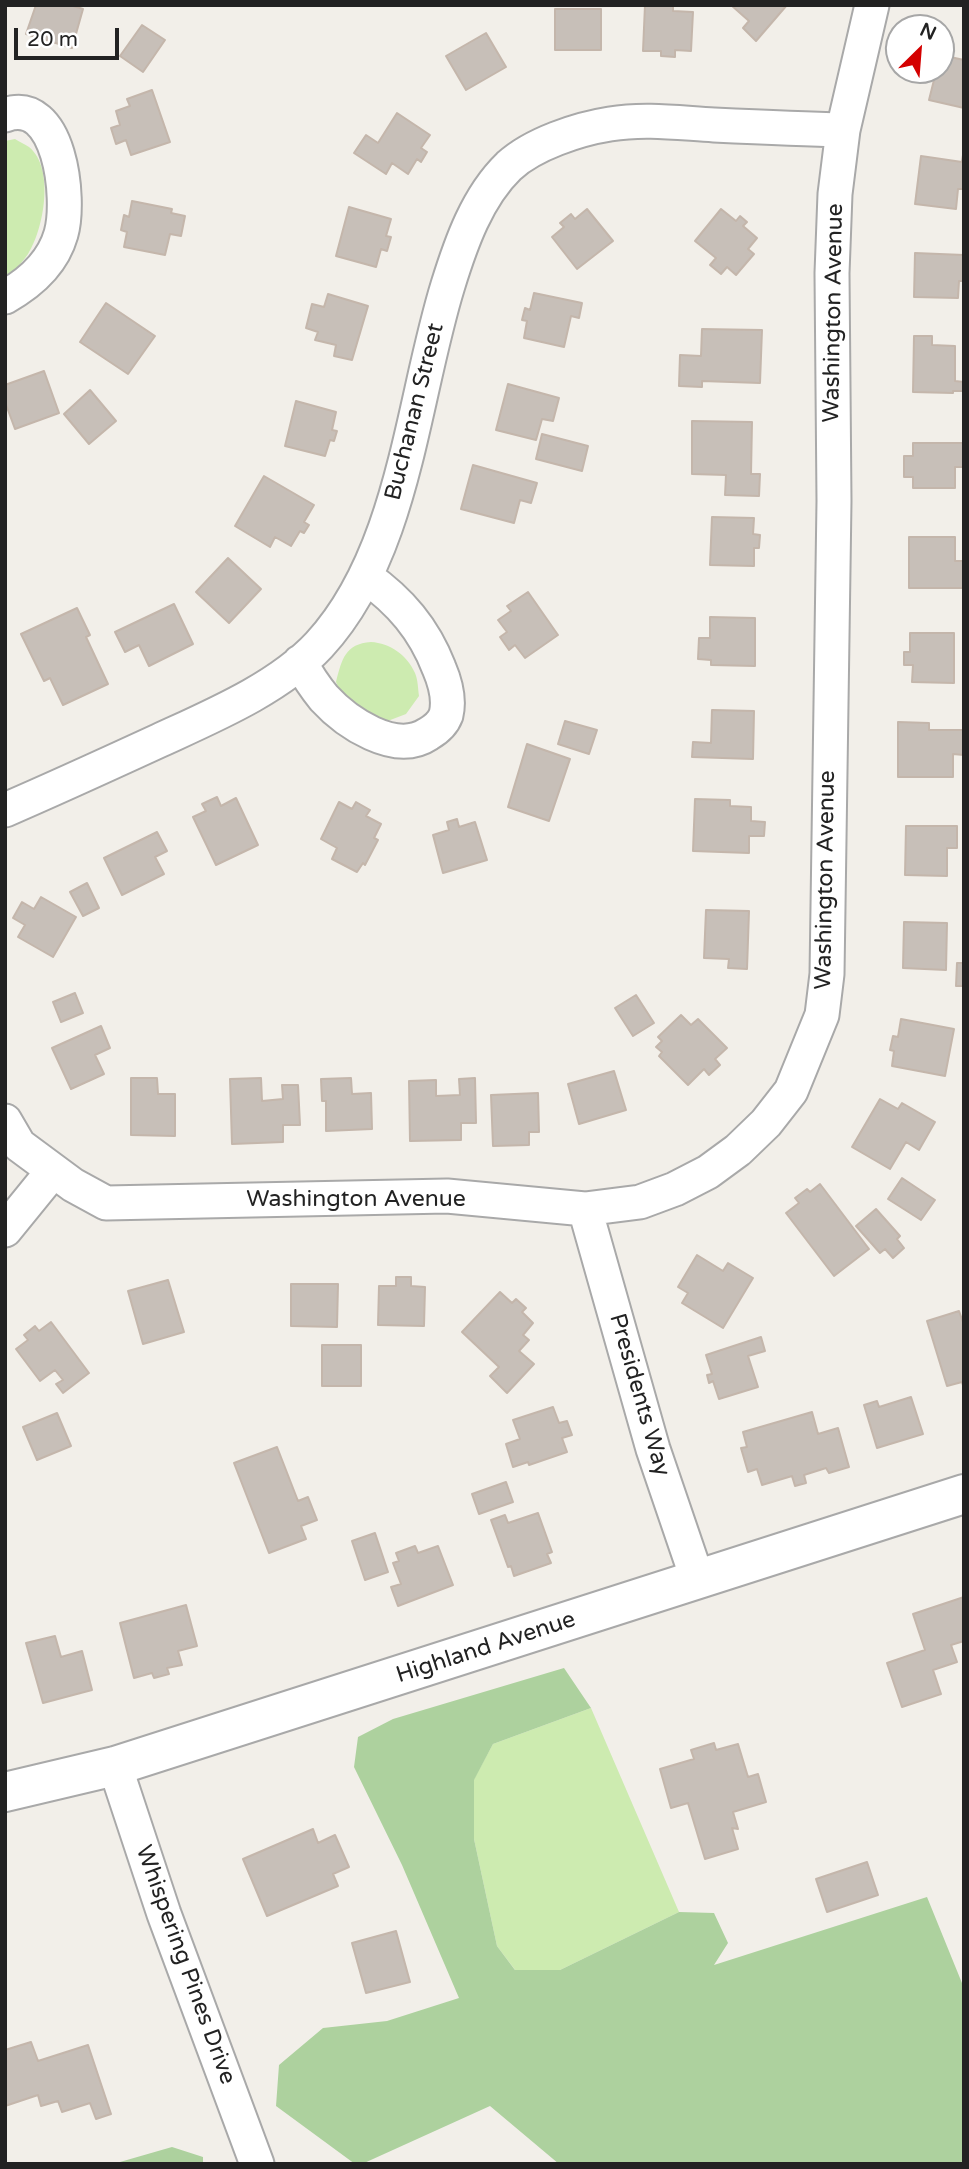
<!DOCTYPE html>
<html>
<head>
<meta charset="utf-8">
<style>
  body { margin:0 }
  #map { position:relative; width:969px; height:2169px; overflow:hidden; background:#f2efe9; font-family:"Varela Round",sans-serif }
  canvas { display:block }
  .frame { position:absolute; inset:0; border:7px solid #222; pointer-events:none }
  .north { position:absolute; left:885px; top:14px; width:70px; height:70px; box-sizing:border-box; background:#fff; border:2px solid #a7a7a7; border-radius:50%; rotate:25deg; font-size:19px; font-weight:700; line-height:28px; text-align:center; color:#222 }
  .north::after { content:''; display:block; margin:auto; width:24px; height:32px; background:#d40000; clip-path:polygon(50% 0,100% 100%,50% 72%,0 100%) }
  .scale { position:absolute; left:14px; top:28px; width:105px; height:32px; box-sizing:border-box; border:4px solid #222; border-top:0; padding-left:9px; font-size:21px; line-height:24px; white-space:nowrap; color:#222; -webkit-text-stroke:5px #fff; paint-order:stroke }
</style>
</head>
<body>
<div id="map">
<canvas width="969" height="2169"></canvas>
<div class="frame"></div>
<div class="north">N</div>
<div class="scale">20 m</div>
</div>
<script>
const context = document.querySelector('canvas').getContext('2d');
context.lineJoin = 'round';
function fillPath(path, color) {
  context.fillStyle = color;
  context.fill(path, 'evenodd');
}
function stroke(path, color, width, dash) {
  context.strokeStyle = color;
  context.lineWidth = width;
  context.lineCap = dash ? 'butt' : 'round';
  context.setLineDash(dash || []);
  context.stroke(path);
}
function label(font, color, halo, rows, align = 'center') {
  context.font = font + ' "Varela Round",sans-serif';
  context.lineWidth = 6;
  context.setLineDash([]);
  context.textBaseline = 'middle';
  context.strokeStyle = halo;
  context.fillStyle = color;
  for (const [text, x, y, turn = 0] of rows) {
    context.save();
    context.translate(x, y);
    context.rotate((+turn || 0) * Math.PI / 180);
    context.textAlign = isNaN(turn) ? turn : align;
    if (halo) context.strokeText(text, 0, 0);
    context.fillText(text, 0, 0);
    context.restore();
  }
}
const grass = new Path2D(`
  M15 139C19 142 25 144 29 147 55 168 44 229 28 254 22 263 14 271 5 277V141Z
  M371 642C390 643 407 655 415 673 418 680 418 689 419 696L406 714 385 722 346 704 336 682C342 659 345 644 371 642Z
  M591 1708 679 1912 560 1970 516 1971 497 1946 474 1839V1779L493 1744Z`);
const forest = new Path2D(`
  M564 1668 591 1708 493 1744 474 1780V1839L497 1946 515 1970H560L679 1912 714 1913 728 1943 714 1965 927 1897 964 1988V2164H559L490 2106 362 2164H355L276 2106 279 2065 323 2028 387 2021 459 1998 402 1865 354 1767 358 1737 393 1719Z
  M172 2147 203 2157V2164H113Z`);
const building = new Path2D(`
  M36 5H70L83 9 72 48 26 34Z
  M645 5H673V11L693 12 691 51 675 50V57L661 56V51H643Z
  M731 5H787L756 41 743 28 749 21Z
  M555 9H601V50H555Z
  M142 25 165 40 143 72 120 56Z
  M486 33 506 67 466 90 446 56Z
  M941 55 964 60V108L929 100 934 80 926 79 928 70H941Z
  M152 90 170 142 131 155 126 140 116 144 111 128 120 125 116 111 130 106 127 99Z
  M397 113 430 135 421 148 427 152 421 162 417 159 408 174 392 163 386 174 354 153 366 135 378 143Z
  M963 155 964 189H958L956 209 915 204 921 156 962 162Z
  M132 201 172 209 171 213 185 216 181 236 170 234 165 255 124 247 127 232 121 230 124 215 129 217Z
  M349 207 391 219 386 236 391 237 387 251 381 249 376 267 336 256Z
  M587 209 613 241 577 269 552 237 564 227 560 223 571 214 575 219Z
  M721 209 736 221 740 216 747 222 743 226 757 238 748 249 754 254 736 275 727 267 721 274 710 265 716 258 695 241Z
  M915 253 964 255V281H959L958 298 914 297Z
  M534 293 582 303 579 318 571 316 564 347 524 338 527 321 522 320 525 308 530 310Z
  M328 294 368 306 352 360 334 356 336 345 315 340 318 332 306 328 312 304 324 307Z
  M106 303 155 336 128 374 80 342Z
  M702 329 762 330 760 383 702 381V387L679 386 680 355 701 356Z
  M914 336H932V345L955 346V381L964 382V391H953V393L913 392Z
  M44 371 59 413 15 429 5 402V385Z
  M508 384 559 398 553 421 542 419 536 440 496 430Z
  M90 390 116 421 89 444 64 414Z
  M296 401 336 412 332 430 337 431 334 441 330 440 325 456 285 446Z
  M692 421 752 422 751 474H760L759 496 725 495 726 475 692 474Z
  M542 434 588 446 582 471 536 459Z
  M913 443H964V467H955V488H913V477H904V456H913Z
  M473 465 537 483 531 503 520 500 514 523 461 509Z
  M264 476 314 505 304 522 309 525 304 533 300 531 291 546 275 537 270 547 235 526Z
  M712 517 754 518 753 534 760 535 759 548H754V566L710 565Z
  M909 537H955V561H964V588H909Z
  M228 558 261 589 229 623 196 592Z
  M528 592 558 635 525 658 515 645 509 650 500 637 507 632 498 620 511 611 507 606Z
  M174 604 193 644 149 666 139 645 125 652 115 632Z
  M77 608 90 635 86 637 108 684 63 705 50 678 44 681 21 634Z
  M710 617 755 618V666L711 665V660L698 659 699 638H710Z
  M910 633H954V683L912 682 913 665H904V652H910Z
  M712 710 754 711 753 759 692 757 693 742 711 743Z
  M565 721 597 730 589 754 558 744Z
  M898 722 929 723V730H964V755L953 754V777H898Z
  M527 744 570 759 549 821 508 807Z
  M217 797 221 806 236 798 258 845 216 865 193 817 206 811 202 804Z
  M695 799 730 800V806L751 807V821L765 822 764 836H749V853L693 851Z
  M339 802 352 809 356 802 370 810 366 816 381 824 374 838 378 840 365 865 363 863 357 872 332 859 337 848 321 839Z
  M457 819 459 827 475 822 487 860 443 873 433 835 449 830 447 822Z
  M906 826H957V848H947V876L905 875Z
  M157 832 167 851 155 857 164 874 122 895 104 858Z
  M87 883 99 908 83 916 70 892Z
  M41 897 76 917 53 957 18 937 25 925 13 918 22 902 34 909Z
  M706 910 749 911 747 969 728 968 729 959 704 958Z
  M904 922 947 923 946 970 903 968Z
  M957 963H964V986H956Z
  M75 993 83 1013 61 1022 53 1002Z
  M636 995 654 1023 633 1036 615 1008Z
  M681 1015 691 1025 698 1019 727 1048 715 1059 720 1065 709 1075 704 1069 688 1085 659 1056 662 1052 656 1047 662 1041 658 1037Z
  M901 1019 954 1029 945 1076 892 1066 894 1051 890 1050 893 1036 898 1037Z
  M101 1026 110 1048 95 1055 104 1074 71 1089 52 1048Z
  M614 1071 626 1110 579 1124 568 1084Z
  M131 1078H157L158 1094H175V1136L131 1135Z
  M261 1078 262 1101 283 1099 282 1085H298L300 1125H283V1142L232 1144 230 1079Z
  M351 1078 352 1094 371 1093 372 1129 326 1131V1101H322L321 1079Z
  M475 1078 476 1123H461V1140L410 1141 409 1081 436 1080V1096L460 1095 459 1079Z
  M538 1093 539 1132H529V1145L493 1146 491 1095Z
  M880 1099 898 1109 902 1103 935 1122 919 1150 906 1142 890 1169 852 1147Z
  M902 1178 935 1200 921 1220 888 1199Z
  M820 1184 869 1249 834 1276 786 1213 799 1203 795 1198 807 1189 810 1192Z
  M876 1209 900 1236 897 1239 904 1248 893 1258 885 1249 880 1253 856 1226Z
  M697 1255 723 1271 728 1263 753 1278 723 1328 682 1303 688 1293 678 1287Z
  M396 1277H411V1286L425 1287 424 1326 378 1325 379 1286H396Z
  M168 1280 184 1332 143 1344 128 1291Z
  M291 1284H338L337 1327 291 1326Z
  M500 1292 512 1303 516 1299 526 1308 522 1312 533 1323 523 1335 529 1340 519 1351 534 1364 507 1393 490 1376 499 1367 462 1332Z
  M959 1311 964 1325V1389L962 1382 947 1386 927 1321Z
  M51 1322 89 1373 63 1393 56 1384 63 1380 55 1370 40 1381 16 1349 28 1340 24 1335 35 1326 39 1331Z
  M761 1337 765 1351 748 1356 758 1387 719 1399 713 1381 709 1383 707 1375 712 1374 706 1355Z
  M322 1345H361V1386H322Z
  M911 1397 923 1434 877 1448 864 1405 877 1401 879 1407Z
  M553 1407 559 1423 567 1421 572 1435 562 1438 567 1452 529 1465 528 1462 513 1467 506 1444 520 1439 513 1420Z
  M812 1412 818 1434 838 1428 849 1467 829 1473 826 1468 804 1475 806 1483 795 1486 792 1476 762 1485 757 1469 748 1472 741 1448 747 1447 743 1432Z
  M57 1413 71 1446 37 1460 23 1427Z
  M277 1447 298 1501 308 1497 317 1520 301 1526 306 1539 269 1553 234 1463Z
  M506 1482 513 1502 479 1514 472 1494Z
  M538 1513 552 1552 547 1554 551 1563 514 1576 511 1566 508 1567 491 1520 505 1515 508 1523Z
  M375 1533 388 1572 365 1580 352 1541Z
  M415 1546 418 1553 438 1546 453 1585 398 1606 391 1587 401 1584 393 1563 399 1561 396 1553Z
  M964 1597V1641L951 1645 957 1662 933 1670 941 1694 902 1707 887 1663 925 1650 913 1614Z
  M186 1605 197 1646 178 1651 182 1665 167 1668 169 1674 154 1678 152 1673 134 1678 120 1623Z
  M55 1636 61 1657 82 1651 92 1690 43 1703 26 1643Z
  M714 1743 716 1750 738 1744 748 1777 758 1774 766 1802 733 1812 738 1829 732 1828 738 1849 705 1859 688 1803 671 1808 660 1769 694 1759 691 1750Z
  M313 1829 318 1843 335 1835 349 1867 333 1874 338 1886 267 1916 243 1859Z
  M867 1862 878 1895 827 1912 816 1879Z
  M396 1931 410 1982 366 1993 352 1943Z
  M31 2042 38 2061 88 2045 111 2114 96 2119 90 2103 62 2112 58 2101 41 2106 38 2095 5 2106V2050Z`);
const minor = new Path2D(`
  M5 115C60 95 71 199 61 234 53 262 30 283 5 297
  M300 662C307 675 315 687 324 698 346 722 395 756 428 734 435 730 443 723 446 715 450 699 445 682 439 668 424 629 400 601 366 577
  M5 810C56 788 106 765 156 742 210 717 278 689 319 645 404 553 412 401 448 285 461 243 477 197 509 166 533 144 578 129 610 124 645 118 679 123 714 125 757 127 800 129 843 130
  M5 1121 19 1145 73 1185 106 1203 447 1196 585 1209 640 1202 675 1189 708 1172 738 1150 766 1123 791 1091 822 1015 827 974 834 501 832 273 835 194 843 130 872 5
  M585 1209 653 1449 698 1581
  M5 1230 53 1171
  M115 1766 164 1914 257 2164`);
const tertiary = new Path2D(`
  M5 1792 115 1766 964 1494`);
const streetNames = [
  ["Washington Avenue",834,313,-89],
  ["Buchanan Street",415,412,-76],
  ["Washington Avenue",826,880,-89],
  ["Washington Avenue",356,1200],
  ["Presidents Way",639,1395,74],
  ["Highland Avenue",486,1648,-18],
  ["Whispering Pines Drive",185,1965,70]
];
fillPath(grass, '#cdebb0');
fillPath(forest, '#add19e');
fillPath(building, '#c7bfb8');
stroke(building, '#c4b6ab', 2);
stroke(minor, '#a9a9a9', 37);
stroke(tertiary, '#a9a9a9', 42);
stroke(minor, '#fff', 33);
stroke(tertiary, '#fff', 38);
label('23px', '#222', '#fff', streetNames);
</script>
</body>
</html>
